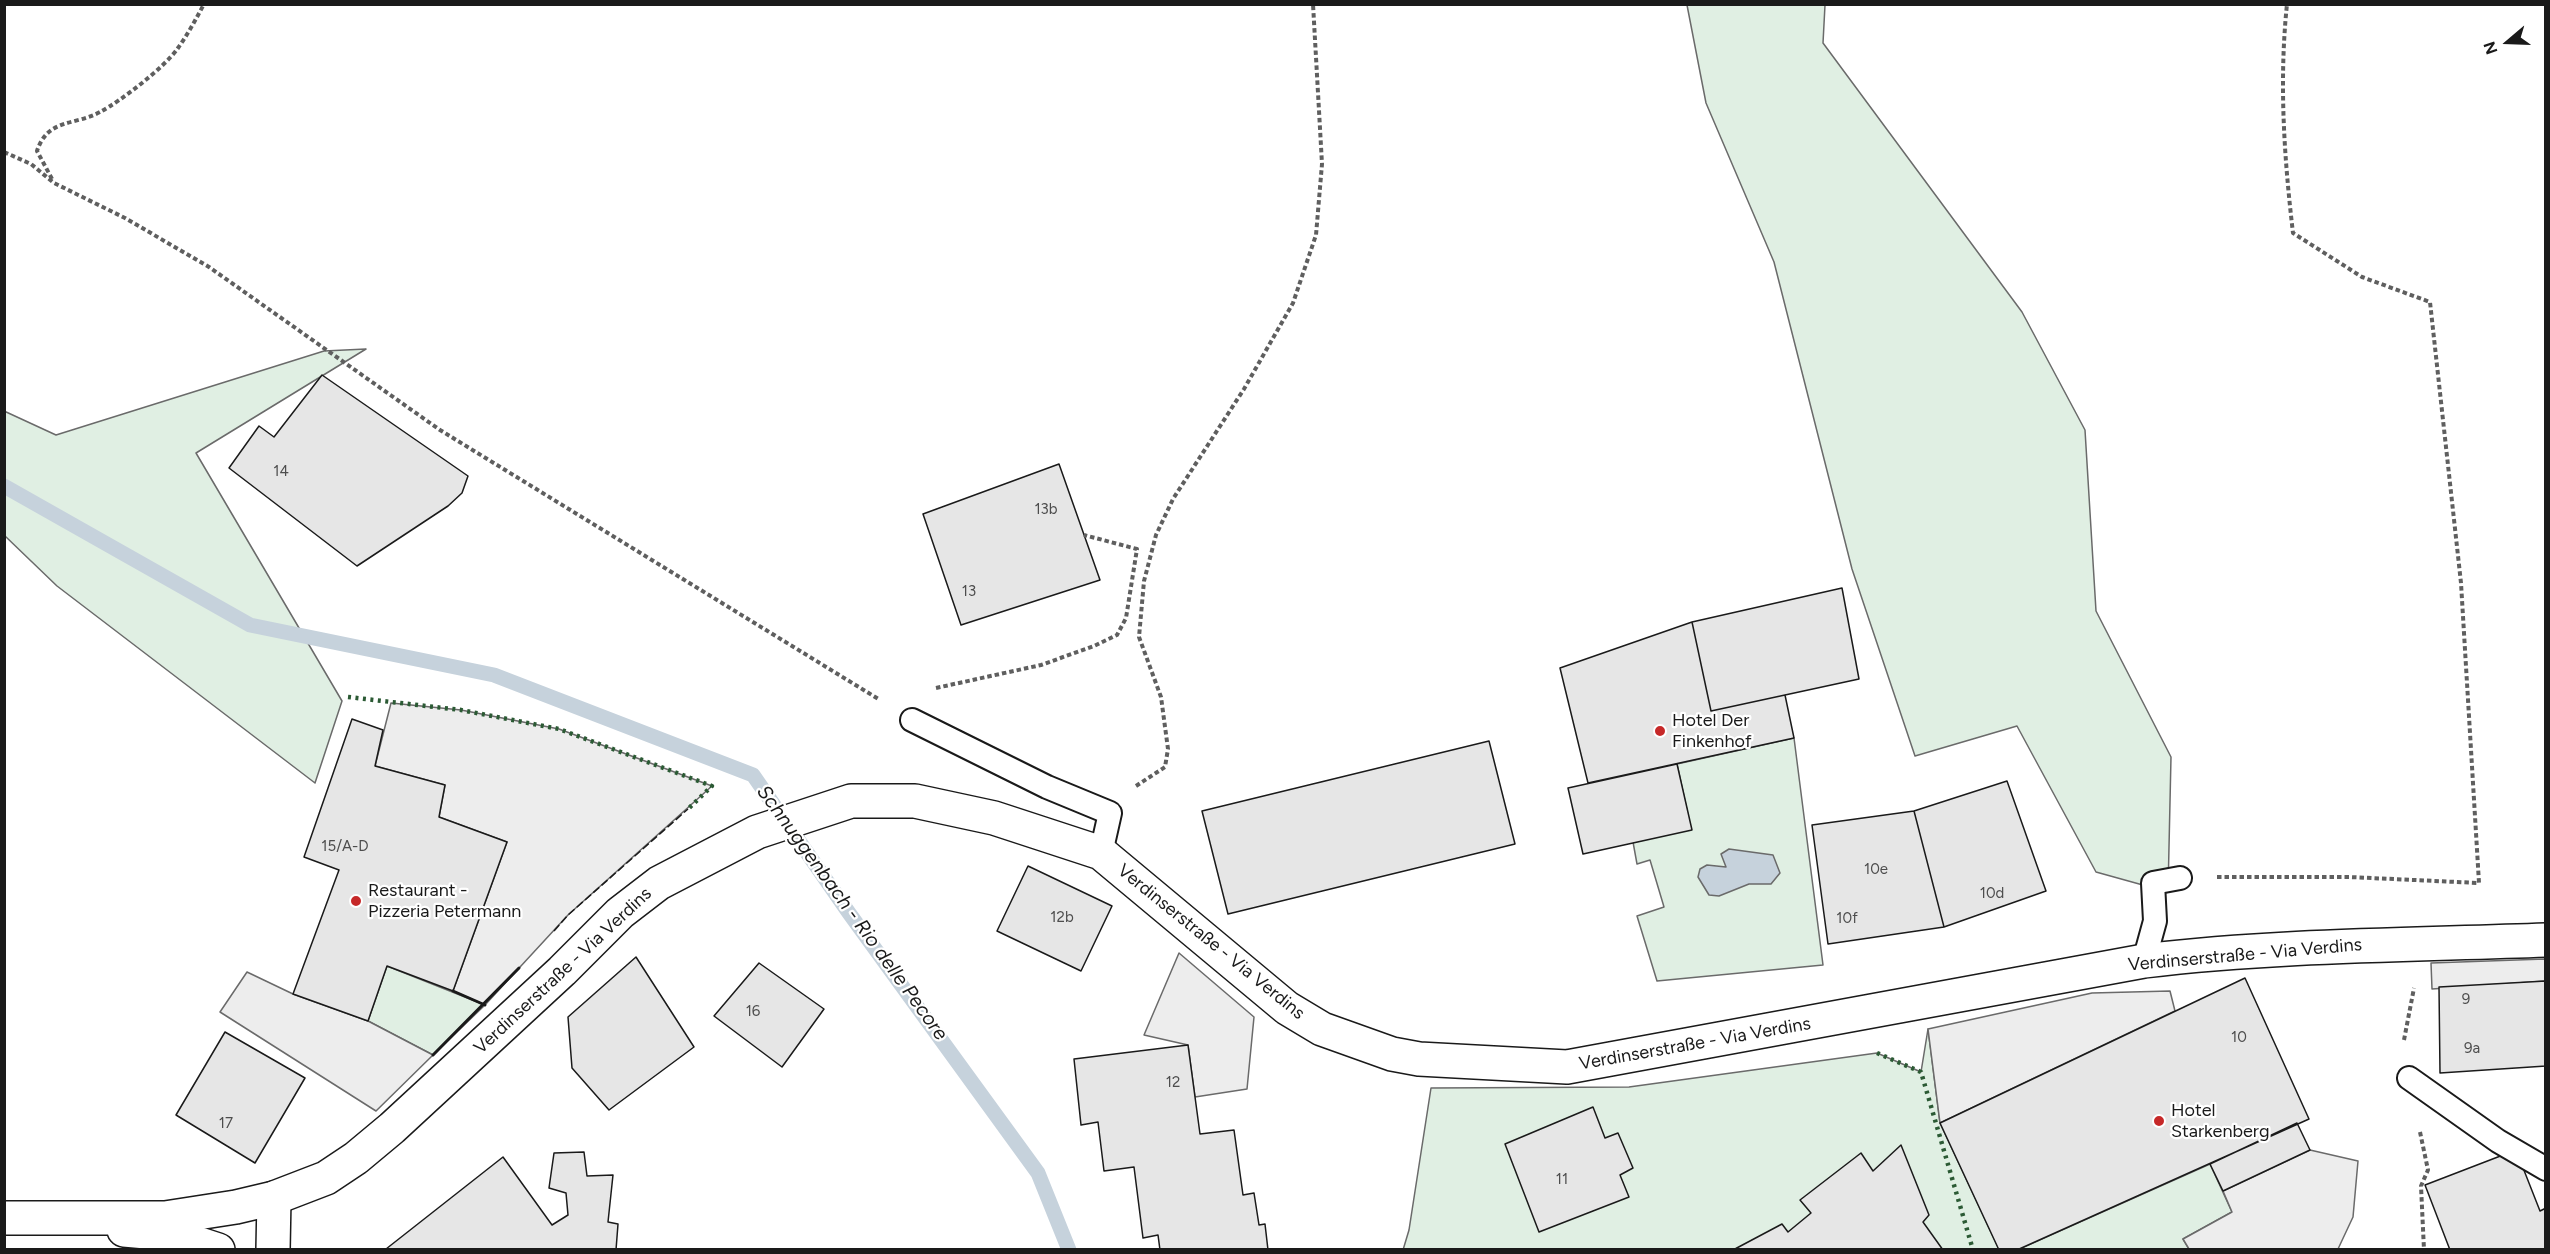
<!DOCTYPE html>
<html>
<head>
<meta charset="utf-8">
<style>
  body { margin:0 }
  #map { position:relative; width:2550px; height:1254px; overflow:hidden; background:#fff; font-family:Figtree,sans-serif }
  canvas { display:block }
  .frame { position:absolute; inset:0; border:6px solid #1a1a1a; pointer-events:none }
  .north { position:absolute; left:2478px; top:12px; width:60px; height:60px; -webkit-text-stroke:4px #fff; paint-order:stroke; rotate:251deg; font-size:16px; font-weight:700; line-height:24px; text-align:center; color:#1a1a1a }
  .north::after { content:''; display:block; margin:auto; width:21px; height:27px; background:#1a1a1a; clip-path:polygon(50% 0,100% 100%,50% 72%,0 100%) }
</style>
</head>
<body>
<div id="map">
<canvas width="2550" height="1254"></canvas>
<div class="frame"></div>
<div class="north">N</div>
</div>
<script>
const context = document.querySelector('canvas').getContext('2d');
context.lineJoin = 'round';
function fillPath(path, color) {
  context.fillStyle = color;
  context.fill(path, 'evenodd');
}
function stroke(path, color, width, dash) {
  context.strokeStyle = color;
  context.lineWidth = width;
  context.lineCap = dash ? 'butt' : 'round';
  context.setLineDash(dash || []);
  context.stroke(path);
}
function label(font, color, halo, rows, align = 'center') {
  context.font = font + ' Figtree,sans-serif';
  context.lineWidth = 4.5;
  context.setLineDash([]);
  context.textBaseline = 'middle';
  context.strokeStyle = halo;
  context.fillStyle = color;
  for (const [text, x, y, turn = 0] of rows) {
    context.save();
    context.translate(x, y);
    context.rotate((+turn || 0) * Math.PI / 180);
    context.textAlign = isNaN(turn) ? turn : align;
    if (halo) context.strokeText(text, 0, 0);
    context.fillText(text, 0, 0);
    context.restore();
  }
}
const green = new Path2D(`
  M1687 5H1825L1823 43 2022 312 2085 430 2096 611 2171 757 2168 892 2096 872 2017 726 1915 756 1852 569 1774 262 1706 103Z
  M366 349 196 453 342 701 315 783 57 586 5 536 4 411 56 435 324 351Z
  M1794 738 1823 965 1657 981 1637 916 1664 907 1650 860 1637 864 1633 842 1691 829 1677 764Z
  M387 966 485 1005 433 1055 368 1021Z
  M1928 1029 1940 1123 1999 1249 1403 1250 1409 1230 1431 1088 1629 1087 1877 1053 1921 1072Z
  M2210 1164 2232 1212 2183 1239 2189 1249 2017 1250Z`);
const parking = new Path2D(`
  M391 703 461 710 559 729 712 786 568 915 485 1005 453 991 507 842 439 817 445 785 375 766Z
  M1179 953 1254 1017 1247 1089 1195 1097 1188 1045 1144 1035Z
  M2545 959V981L2432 989 2431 963Z
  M247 972 293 994 368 1021 433 1055 376 1111 220 1012Z
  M2170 991 2175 1011 1940 1123 1928 1029 2092 993Z
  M2310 1150 2358 1161 2353 1217 2338 1249H2189L2183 1239 2232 1212 2223 1191Z`);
const water = new Path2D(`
  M1729 849 1773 855 1780 873 1771 884H1749L1719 896 1709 895 1698 877 1700 869 1707 865 1726 867 1721 854Z`);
const stream = new Path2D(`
  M4 486 250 625 494 675 753 775 849 913 1038 1173 1069 1250`);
const building = new Path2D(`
  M322 375 468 476 462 493 448 506 357 566 229 468 259 426 274 437Z
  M1059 464 1100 580 961 625 923 514Z
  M1842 588 1859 679 1711 711 1692 622Z
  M1692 622 1711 711 1785 695 1794 738 1588 783 1560 668Z
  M352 719 383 730 375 766 445 785 439 817 507 842 453 991 387 966 368 1021 293 994 339 870 304 857Z
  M1489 741 1515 844 1228 914 1202 811Z
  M1677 764 1692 830 1583 854 1568 788Z
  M2007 781 2046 891 1944 927 1914 811Z
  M1914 811 1944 927 1828 944 1812 825Z
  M1028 866 1112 906 1081 971 997 931Z
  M636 957 694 1047 609 1110 572 1068 568 1017Z
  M759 963 824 1009 782 1067 714 1016Z
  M2245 978 2309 1119 2017 1250H1999L1940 1123Z
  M2546 981V1066L2440 1073 2439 987Z
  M225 1032 305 1078 255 1163 176 1115Z
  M1188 1045 1200 1134 1234 1130 1243 1195 1254 1193 1259 1225 1265 1224 1268 1250H1160L1158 1235 1143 1238 1134 1167 1104 1171 1098 1122 1081 1125 1074 1059Z
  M1593 1107 1605 1138 1618 1133 1633 1168 1620 1175 1629 1197 1539 1232 1505 1144Z
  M2297 1123 2310 1150 2223 1191 2210 1164Z
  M1901 1145 1929 1215 1923 1222 1943 1250H1733L1782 1224 1788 1232 1811 1213 1800 1200 1861 1153 1873 1171Z
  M2516 1150 2540 1211 2546 1208V1250H2450L2425 1185Z
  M584 1152 587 1176 613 1175 608 1222 618 1224 616 1250 386 1249 503 1157 552 1225 568 1215 566 1193 549 1188 554 1153Z`);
const path = new Path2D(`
  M4 152 31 164 54 183 125 218 209 267 440 430 880 700
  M52 179 37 151C48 118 74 126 100 112 121 101 165 67 178 48 188 34 196 19 204 4
  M936 688 1041 665 1094 646 1117 635 1126 618 1137 549 1084 535
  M1136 786 1165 767 1168 749 1161 697 1139 637 1144 581 1156 535 1173 499 1244 389 1293 303 1316 235 1322 164 1313 4
  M2217 877H2349L2479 883 2461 583 2430 302 2362 277 2293 233C2284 157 2279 81 2287 4
  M2404 1040 2414 988
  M2420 1132 2428 1170 2421 1186 2424 1250`);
const service = new Path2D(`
  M912 720 1047 787 1110 813 1101 853
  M2144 961 2155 921 2153 883 2180 878
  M2409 1078 2498 1141 2546 1169`);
const minor = new Path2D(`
  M124 1230 169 1234 218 1250
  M273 1250 274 1198`);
const tertiary = new Path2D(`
  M4 1218H165L236 1207 274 1198 326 1178 356 1158 392 1128 562 971 620 913 659 883 757 832 851 801H915L994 818 1101 853 1287 1008 1322 1029 1392 1054 1419 1059 1567 1067 2144 961C2277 945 2412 945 2546 940`);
const hedge = new Path2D(`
  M348 697 461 710 559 729 712 786 688 809
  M1877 1053 1921 1072 1973 1250`);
const fence = new Path2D(`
  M554 931 568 915 688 809`);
const wall = new Path2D(`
  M453 991 485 1005
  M433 1055 519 968`);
const markers = [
  [1660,731,6,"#c62828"],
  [356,901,6,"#c62828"],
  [2159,1121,6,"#c62828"]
];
const numberNames = [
  ["14",281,472],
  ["13b",1046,510],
  ["13",969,592],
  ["15/A-D",345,847],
  ["10e",1876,870],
  ["10d",1992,894],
  ["12b",1062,918],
  ["10f",1847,919],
  ["9",2466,1000],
  ["16",753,1012],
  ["10",2239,1038],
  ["9a",2472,1049],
  ["12",1173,1083],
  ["17",226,1124],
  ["11",1562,1180]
];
const poiNames = [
  ["Hotel Der",1672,721],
  ["Finkenhof",1672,742],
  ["Restaurant -",368,891],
  ["Pizzeria Petermann",368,912],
  ["Hotel",2171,1111],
  ["Starkenberg",2171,1132]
];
const streetNames = [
  ["Verdinserstraße - Via Verdins",1211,942,39],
  ["Verdinserstraße - Via Verdins",2245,955,-5],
  ["Verdinserstraße - Via Verdins",563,971,-43],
  ["Verdinserstraße - Via Verdins",1695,1044,-10]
];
const waterNames = [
  ["Schnuggenbach - Rio delle Pecore",852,913,54]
];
fillPath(green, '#e0efe3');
stroke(green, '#6a6a6a', 1.5);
fillPath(parking, '#ededed');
stroke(parking, '#6a6a6a', 1.5);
fillPath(water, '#c6d2dc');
stroke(water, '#6a6a6a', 1.5);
stroke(stream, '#c6d2dc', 15);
fillPath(building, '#e6e6e6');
stroke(building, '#1a1a1a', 1.5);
stroke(service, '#1a1a1a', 26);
stroke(minor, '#1a1a1a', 36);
stroke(tertiary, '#1a1a1a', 36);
stroke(path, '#5f5f5f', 4, [4.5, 3]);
stroke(service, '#fff', 22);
stroke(minor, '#fff', 33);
stroke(tertiary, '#fff', 33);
stroke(hedge, '#2b5a34', 4.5, [3, 4.5]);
stroke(fence, '#1a1a1a', 1.5, [8, 3]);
stroke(wall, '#1a1a1a', 3);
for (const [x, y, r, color] of markers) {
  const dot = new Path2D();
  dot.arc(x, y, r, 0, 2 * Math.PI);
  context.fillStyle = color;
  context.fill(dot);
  stroke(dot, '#fff', 2);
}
label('15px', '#4d4d4d', null, numberNames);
label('18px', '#1a1a1a', '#fff', poiNames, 'left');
label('18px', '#1a1a1a', '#fff', streetNames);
label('italic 20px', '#1a1a1a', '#fff', waterNames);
</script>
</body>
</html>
